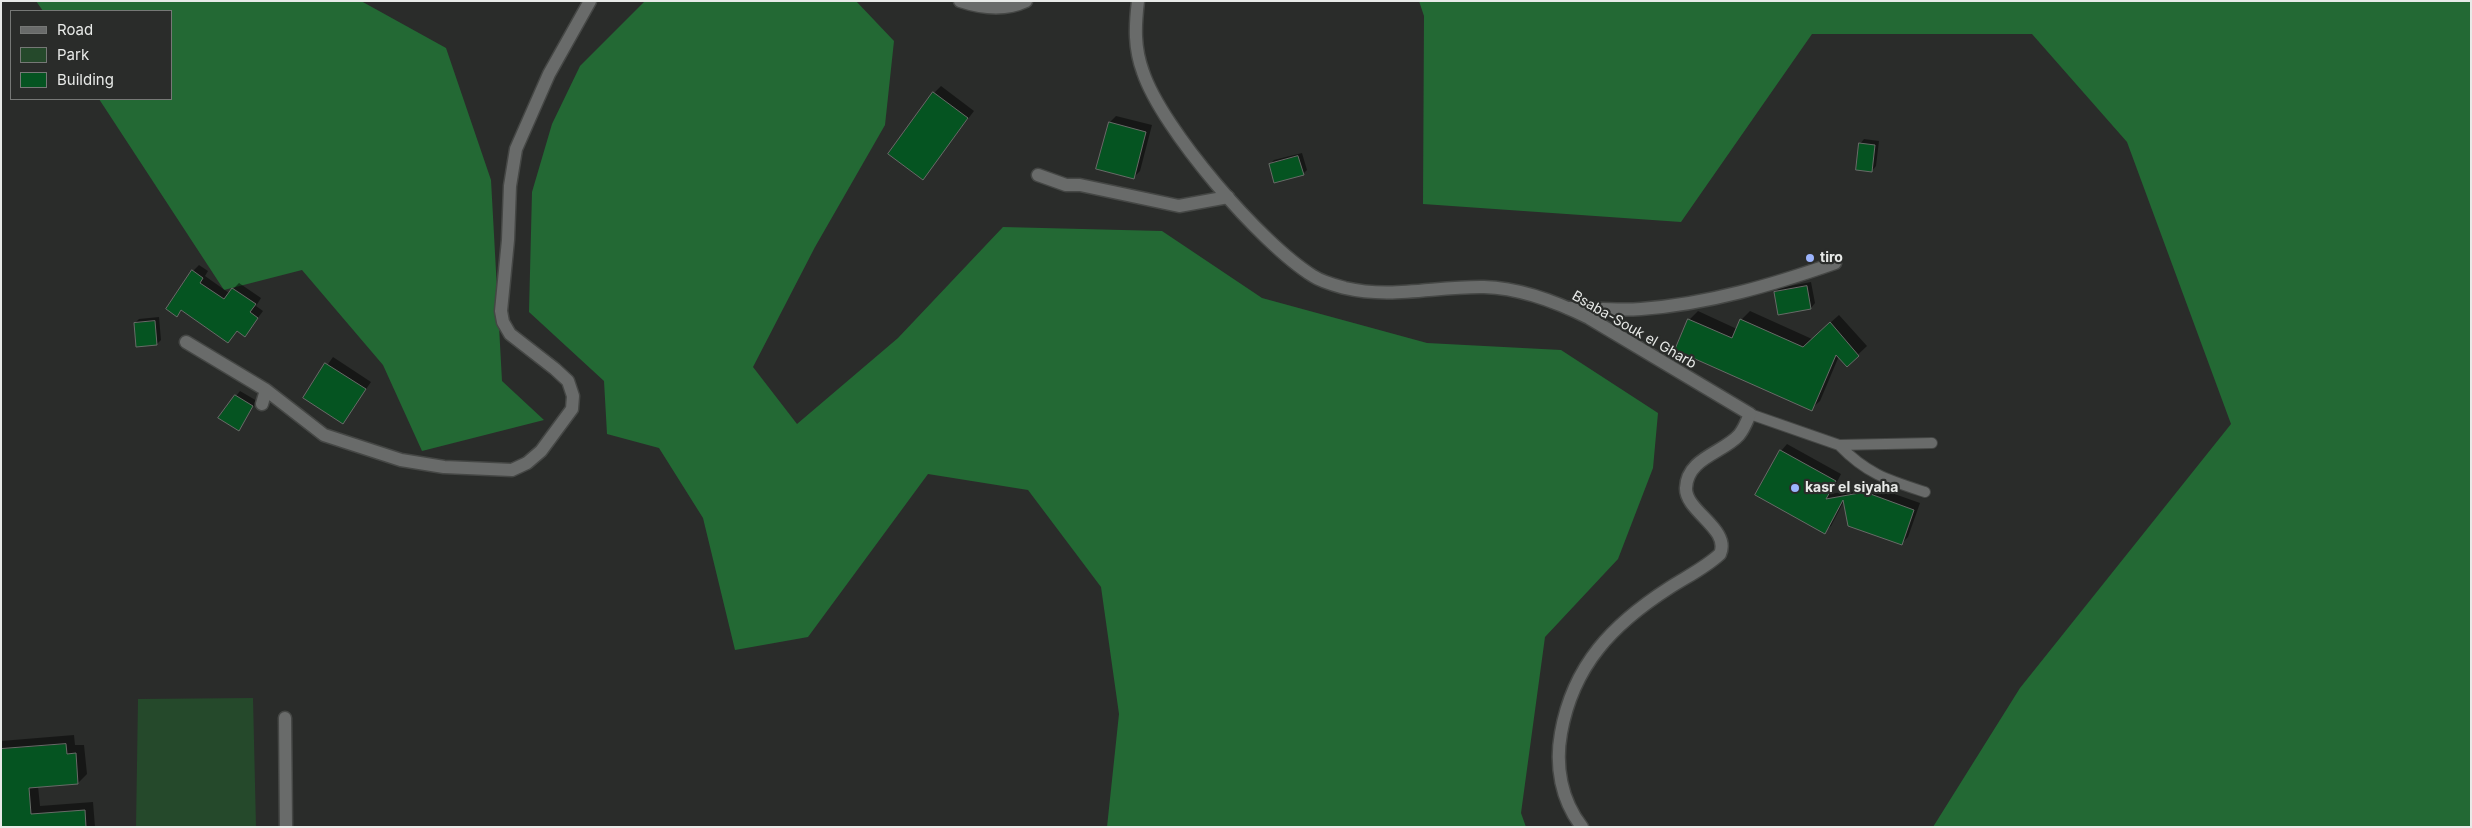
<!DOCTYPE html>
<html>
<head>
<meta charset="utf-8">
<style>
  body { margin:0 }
  #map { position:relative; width:2472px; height:828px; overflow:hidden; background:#2a2c2a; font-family:Inter,sans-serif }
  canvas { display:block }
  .frame { position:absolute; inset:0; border:2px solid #e8eae8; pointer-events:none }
  .legend { position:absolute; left:10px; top:10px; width:162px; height:90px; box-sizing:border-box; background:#2a2c2a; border:1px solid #767876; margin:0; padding:6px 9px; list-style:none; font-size:15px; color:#e8eae8 }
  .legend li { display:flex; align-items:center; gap:10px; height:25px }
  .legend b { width:25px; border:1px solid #767876 }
</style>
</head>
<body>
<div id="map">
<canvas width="2472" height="828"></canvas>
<div class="frame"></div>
<ul class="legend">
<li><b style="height:6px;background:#696b6a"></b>Road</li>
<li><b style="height:14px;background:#25492b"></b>Park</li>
<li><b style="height:14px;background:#055421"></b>Building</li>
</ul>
</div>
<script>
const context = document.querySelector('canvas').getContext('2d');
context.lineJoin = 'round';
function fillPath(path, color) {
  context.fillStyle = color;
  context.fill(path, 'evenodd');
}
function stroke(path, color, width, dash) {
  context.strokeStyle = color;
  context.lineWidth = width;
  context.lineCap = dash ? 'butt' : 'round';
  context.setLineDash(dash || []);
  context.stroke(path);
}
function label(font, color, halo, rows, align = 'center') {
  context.font = font + ' Inter,sans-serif';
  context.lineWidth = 4.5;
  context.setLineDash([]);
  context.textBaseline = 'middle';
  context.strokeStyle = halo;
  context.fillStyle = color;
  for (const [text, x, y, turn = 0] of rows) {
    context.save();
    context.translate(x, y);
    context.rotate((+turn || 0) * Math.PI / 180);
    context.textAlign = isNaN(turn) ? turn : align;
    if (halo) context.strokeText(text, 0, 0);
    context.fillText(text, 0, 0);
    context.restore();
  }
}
const green = new Path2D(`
  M253 698 256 827H136L138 699Z`);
const forest = new Path2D(`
  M36 1H361L446 48 491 180 502 381 544 420 422 451 383 365 302 270 224 290 99 99H171V11H43Z
  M645 1H856L894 41 885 125 815 247 753 367 797 424 898 338 1003 227 1162 231 1262 298 1427 343 1561 350 1658 413 1653 468 1618 559 1545 637 1521 813 1526 827H1107L1119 714 1101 587 1028 490 928 474 808 637 735 650 703 518 659 448 607 434 604 381 529 312 532 192 552 124 580 66Z
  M1419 1H2471V827H1933L2020 688 2231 424 2127 142 2032 34H1812L1681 222 1423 204 1424 16Z`);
const shadow = new Path2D(`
  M941 86 974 111 923 178 934 93Z
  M1116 116 1152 125 1140 171 1134 177 1110 122Z
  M1864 139 1879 141 1876 166 1872 171 1860 144Z
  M1302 153 1307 170 1303 174 1270 164 1274 160Z
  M199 265 208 271 205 276 229 293 239 283 261 298 256 306 263 311 245 335 238 330 228 341 182 309 177 315 193 271Z
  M1811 282 1815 303 1811 308 1779 313 1775 292 1779 288Z
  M1698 311 1737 329 1741 320 1750 311 1812 339 1839 315 1867 346 1847 365 1839 356 1820 401 1811 409 1689 320Z
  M159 317 161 340 157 344 135 323 139 319Z
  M333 357 371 382 343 422 305 397Z
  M240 391 257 401 239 429 236 396Z
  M1787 444 1841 474 1831 494 1872 486 1920 503 1908 537 1902 543 1844 501 1831 526 1824 532 1781 451Z
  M74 735 75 745H84L87 774 78 783 38 786 40 806 93 802 95 827H1V741Z`);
const building = new Path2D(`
  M933 92 968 118 923 180 888 154Z
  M1109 122 1146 132 1134 179 1096 169Z
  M1859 143 1875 145 1872 172 1856 170Z
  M1298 156 1304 175 1274 183 1269 164Z
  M192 270 203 278 200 283 224 299 232 288 256 304 250 312 258 318 245 337 237 331 228 343 181 310 177 317 166 309Z
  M1807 286 1811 309 1778 315 1774 292Z
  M1688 319 1732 338 1740 319 1803 347 1830 322 1859 356 1847 367 1836 355 1812 411 1675 350Z
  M155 321 157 345 136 347 134 323Z
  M325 363 366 389 343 424 303 398Z
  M235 395 253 406 239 431 218 418Z
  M1780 450 1836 481 1826 499 1865 492 1914 510 1902 545 1848 526 1843 500 1825 534 1755 495Z
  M66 744 67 754 76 753 78 784 29 788 31 814 85 810 86 827H1V749Z`);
const service = new Path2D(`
  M1750 414 1839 445 1932 443
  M1839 445C1867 474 1888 480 1925 492`);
const minor = new Path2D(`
  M1038 175 1066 185H1080L1179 206 1228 197
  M1568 308C1592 308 1617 311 1641 309 1708 304 1772 285 1835 263
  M186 342 266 390 324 435 401 460 444 467 512 470 527 463 541 451 572 409 573 396 568 381 555 369 510 334 503 322 501 311 508 240 510 186 516 149 549 74 590 1
  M262 404 266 390
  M285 718 286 827`);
const tertiary = new Path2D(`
  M960 1C981 8 1005 11 1026 1
  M1138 1C1135 26 1134 48 1143 72 1162 129 1261 244 1313 276 1322 282 1334 285 1345 288 1391 299 1437 286 1484 287 1520 288 1557 302 1589 318L1750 414C1747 421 1744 429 1739 435 1723 453 1687 458 1686 488 1685 511 1731 529 1720 554 1705 568 1686 577 1669 588 1613 624 1573 665 1561 733 1555 766 1561 800 1582 827`);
const markers = [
  [1810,258,5,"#9cb4fd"],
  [1795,488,5,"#9cb4fd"]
];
const poiNames = [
  ["tiro",1820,258],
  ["kasr el siyaha",1805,488]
];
const streetNames = [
  ["Bsaba-Souk el Gharb",1634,330,30]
];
fillPath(green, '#25492b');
fillPath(forest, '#236934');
fillPath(shadow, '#0007');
fillPath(building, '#055421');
stroke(building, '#686b68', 1);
stroke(service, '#454745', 12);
stroke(minor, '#454745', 15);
stroke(tertiary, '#454745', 15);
stroke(service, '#696b6a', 10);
stroke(minor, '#696b6a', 12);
stroke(tertiary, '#696b6a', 12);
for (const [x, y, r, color] of markers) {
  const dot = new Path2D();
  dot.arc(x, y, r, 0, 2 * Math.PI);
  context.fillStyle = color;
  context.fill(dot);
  stroke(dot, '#2a2c2a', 2);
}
label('bold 14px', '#e8eae8', '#2a2c2a', poiNames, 'left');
label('14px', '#e8eae8', '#2a2c2a', streetNames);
</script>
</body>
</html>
